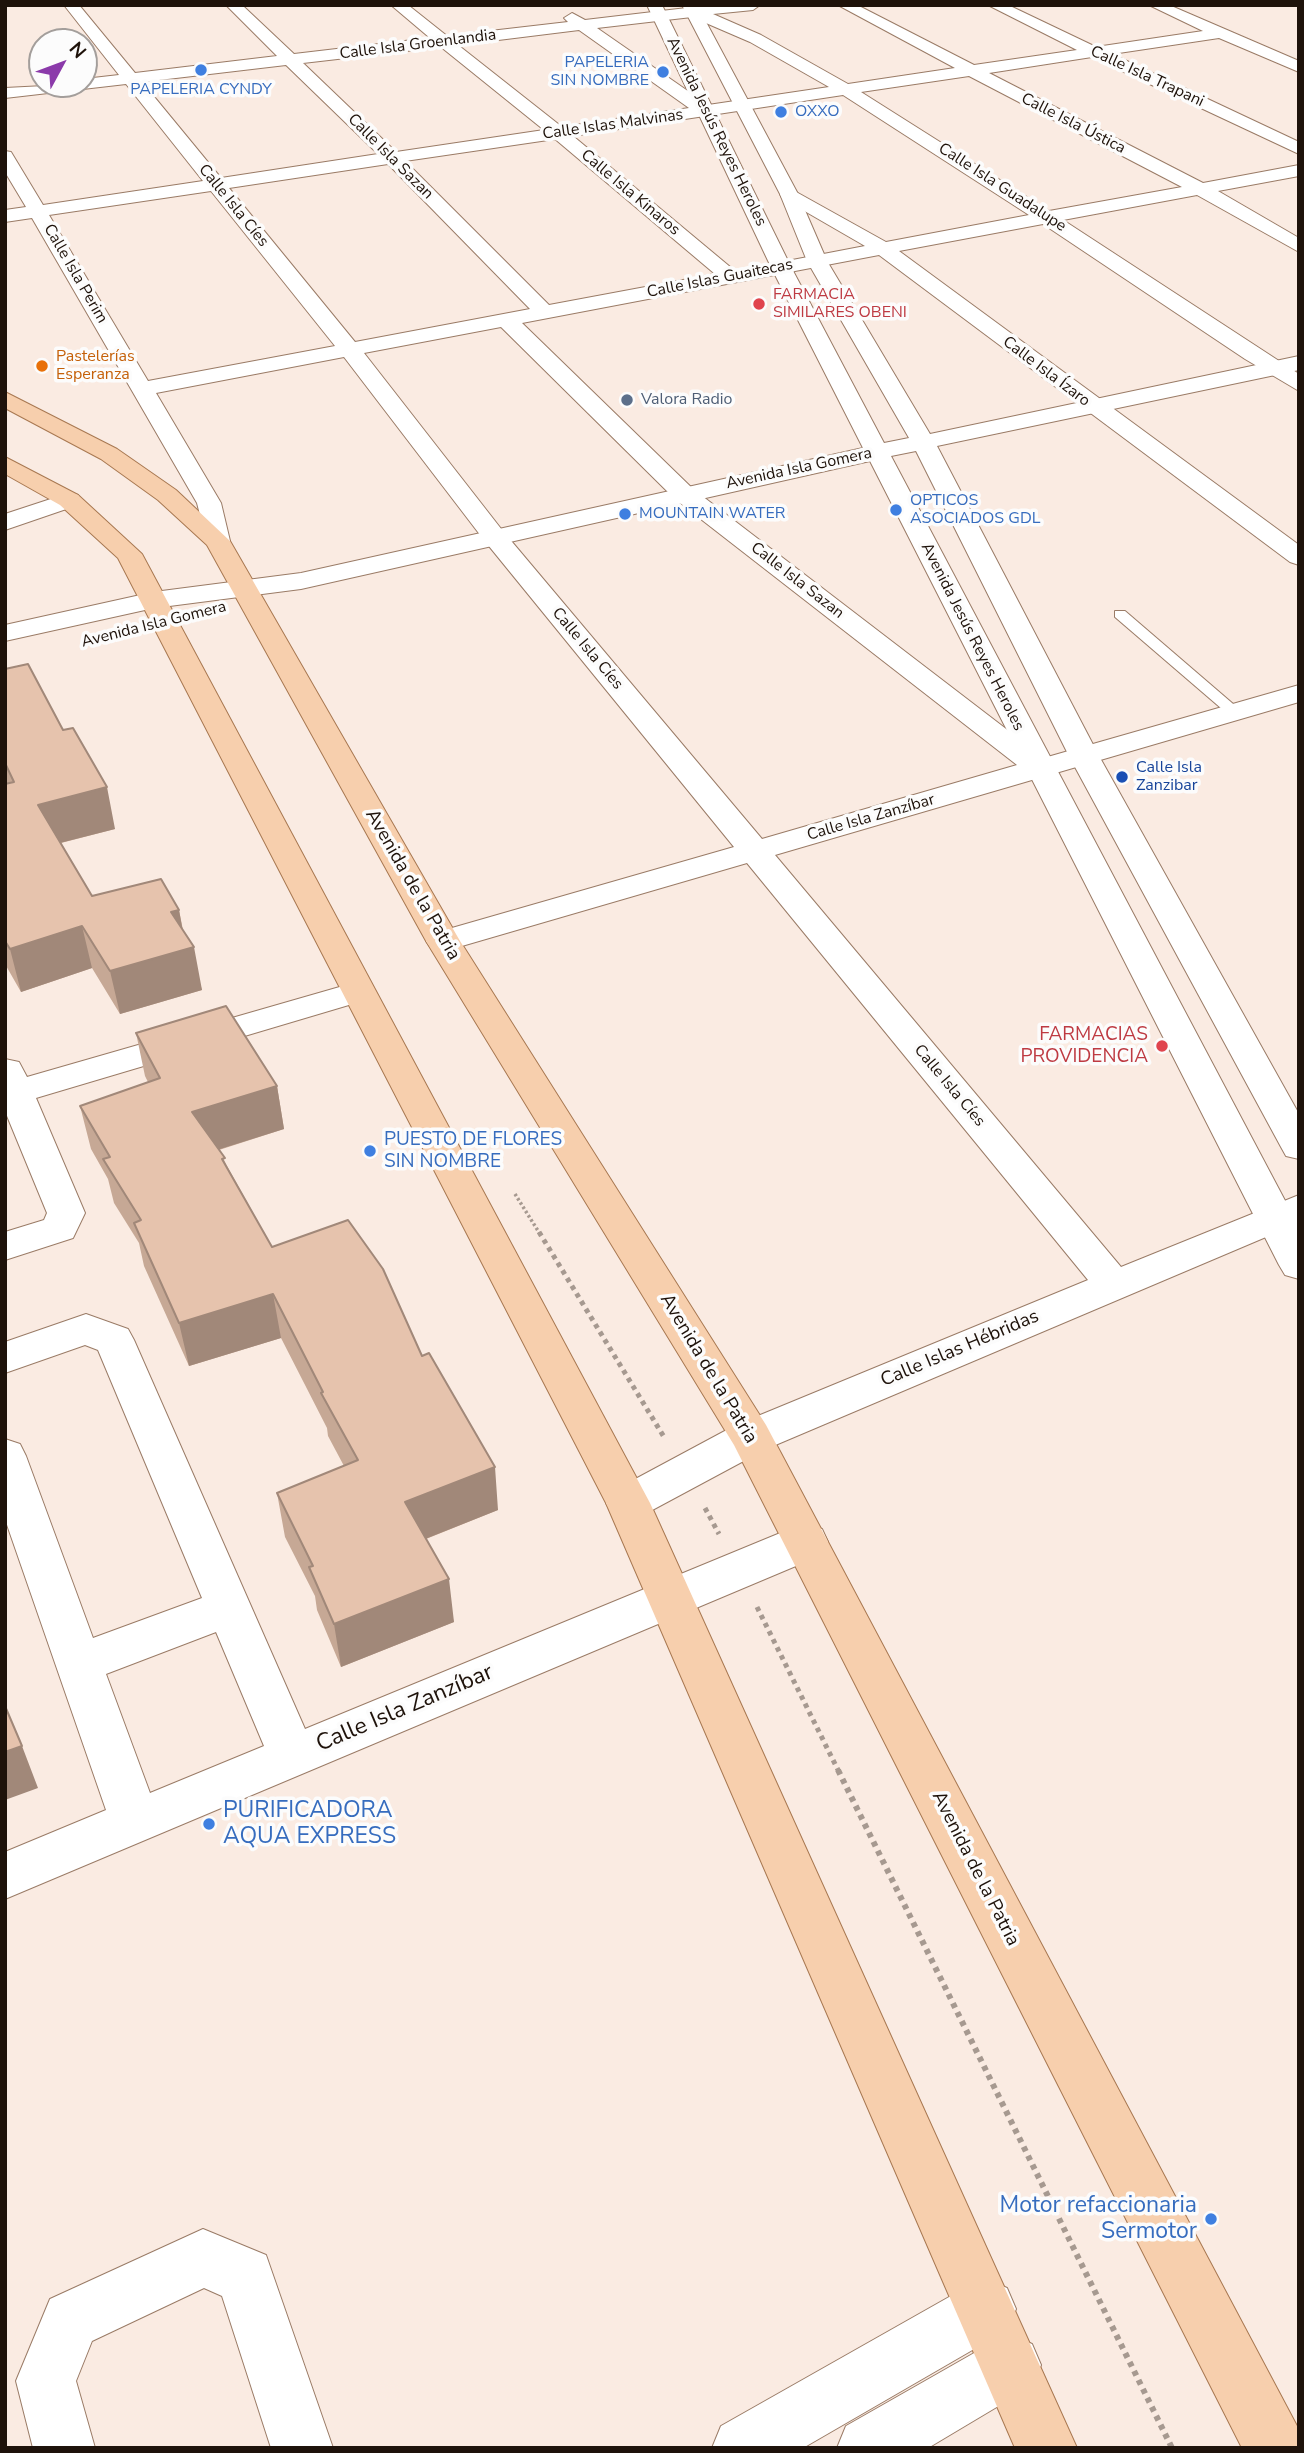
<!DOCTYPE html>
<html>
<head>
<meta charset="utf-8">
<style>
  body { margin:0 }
  #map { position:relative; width:1304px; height:2453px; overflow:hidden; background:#faebe2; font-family:"Nunito Sans",sans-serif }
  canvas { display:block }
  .frame { position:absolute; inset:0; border:7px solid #1e120a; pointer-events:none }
  .north { position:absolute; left:28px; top:28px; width:70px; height:70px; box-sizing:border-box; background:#fcfcfc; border:2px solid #a39e9b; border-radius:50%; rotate:49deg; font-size:19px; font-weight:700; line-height:28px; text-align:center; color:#1e120a }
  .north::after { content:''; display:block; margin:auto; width:24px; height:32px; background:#8b3aaa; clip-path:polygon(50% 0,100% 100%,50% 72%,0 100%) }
</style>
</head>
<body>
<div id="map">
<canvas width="1304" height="2453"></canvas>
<div class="frame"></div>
<div class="north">N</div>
</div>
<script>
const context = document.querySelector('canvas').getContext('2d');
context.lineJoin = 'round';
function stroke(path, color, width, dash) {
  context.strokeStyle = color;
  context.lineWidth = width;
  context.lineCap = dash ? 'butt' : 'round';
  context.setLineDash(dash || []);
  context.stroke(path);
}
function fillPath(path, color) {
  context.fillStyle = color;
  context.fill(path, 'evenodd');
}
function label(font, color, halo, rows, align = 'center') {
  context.font = font + ' "Nunito Sans",sans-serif';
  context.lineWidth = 7;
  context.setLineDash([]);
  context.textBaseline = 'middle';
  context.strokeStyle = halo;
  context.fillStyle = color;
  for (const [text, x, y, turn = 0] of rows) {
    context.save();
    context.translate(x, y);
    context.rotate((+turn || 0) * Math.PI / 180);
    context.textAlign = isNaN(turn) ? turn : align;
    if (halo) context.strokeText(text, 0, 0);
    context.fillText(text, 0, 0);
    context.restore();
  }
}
const pathFar2 = new Path2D(`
  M515 1194 540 1234`);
const pathFar1 = new Path2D(`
  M539 1232 664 1437
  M705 1508 719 1534
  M757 1607 839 1772`);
const path = new Path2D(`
  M838 1770 1172 2448`);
const lane = new Path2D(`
  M1115 611H1125L1239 709V715H1229L1115 617Z`);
const street = new Path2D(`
  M64 5H79L135 73 277 56 226 5H242L294 54 430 38 391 5H408L447 36 568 22 564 18 572 13 585 20 712 5H760L753 10 713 14 761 35 848 84 955 68 838 5H857L974 65 1077 50 988 5H1008L1096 47 1203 31 1149 5H1169L1299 61V72L1219 38 1112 54 1299 142V154L1092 57 989 73 1203 183 1299 165V176L1218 191 1299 238V252L1197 195 1063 220 1299 374V391L1245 359 1043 224 899 251 1299 545V565L1290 562 879 255 522 323 693 489 1044 758 1299 685V702L775 855 1121 1267 1299 1195V1223L766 1449 643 1515 628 1520 613 1515 606 1503 613 1491 736 1425 1088 1280 747 863 455 948 443 951 431 948 426 941 431 934 734 847 484 540 344 357 156 393 221 503 230 541 226 546H208L197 503 32 218 5 222V210L26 207 5 172V151L11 152 43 205 203 181 126 84 5 98V88L84 84V79L119 75ZM692 17 750 42 829 87 708 105 597 28ZM579 30 689 108 562 127 458 45ZM441 47 544 130 396 152 303 63ZM286 65 378 154 221 178 142 82ZM969 76 1182 187 1049 211 861 92ZM843 95 1029 215 886 242 789 188 782 190 780 194 782 198 865 246 735 271 573 136ZM555 139 715 274 549 305 405 161ZM388 164 530 309 355 342 229 188ZM211 191 335 346 148 381 49 215ZM501 327 675 499 1017 765 762 839 502 530 364 353Z
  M69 493 78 495 81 500 78 505 5 530V514Z
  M357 982 369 985 374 992 369 999 36 1098 85 1213 73 1238 5 1260V1232L44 1220 47 1213 5 1111V1059L19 1062 27 1077Z
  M86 1314 128 1329 134 1340 305 1729 790 1529 806 1524 822 1529 828 1542 822 1555 5 1899V1852L106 1810 5 1519V1439L20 1444 26 1456 93 1638 202 1598 98 1350 85 1345 5 1373V1342ZM216 1632 264 1746 150 1793 106 1674Z
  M203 2229 266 2255 333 2448H271L222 2296 204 2288 92 2341 76 2381 95 2448H33L16 2381 50 2299Z
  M986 2279 1007 2288 1016 2309 1007 2330 803 2448H712L721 2426 965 2288Z
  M1011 2335 1032 2344 1041 2365 1032 2386 928 2448H837L846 2426 990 2344Z`);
const secondary = new Path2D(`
  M647 5H662L791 267 884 443 909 438 807 261 780 194 682 5H697L798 194 827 261 930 434 1299 356V370L937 446 1099 756 1299 1114V1159L1286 1156 1281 1147 1069 756 916 451 891 456 1299 1227V1279L1285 1275 1279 1265 870 461 301 589 154 608 5 641V625L154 592 301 573 863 448 771 267Z`);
const primary = new Path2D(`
  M5 392 117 449 176 490 230 541 460 941 766 1425 1297 2426 1299 2448H1242L734 1445 426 941 207 545 158 500 101 459 5 408Z
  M5 457 78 495 142 554 650 1503 1077 2448H1015L606 1503 118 558 60 505 5 474Z`);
const wall = new Path2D(`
  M5 669 115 829 61 843 92 896 179 910 183 930 202 990 120 1014 92 968 21 992 5 964V784H6L5 781Z
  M136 1033 277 1086 284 1129 219 1150 227 1166 272 1247 422 1356 498 1510 426 1539 454 1622 341 1667 317 1610 315 1596 285 1537 277 1493 344 1466 328 1436 327 1428 281 1338 189 1366 144 1266 139 1243 114 1203 108 1179 91 1149 80 1106 148 1082 145 1076Z`);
const shadedWall = new Path2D(`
  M107 787 115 829 48 846 38 805Z
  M179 910 186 949 194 947 202 990 120 1014 110 971 171 912Z
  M82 926 92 968 21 992 10 949Z
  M277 1086 284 1129 201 1155 192 1112Z
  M273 1294 281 1338 189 1366 179 1323Z
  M495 1467 498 1510 410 1545 405 1502Z
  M449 1579 454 1622 341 1667 334 1624Z
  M22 1746 38 1788 5 1800V1752Z`);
const building = new Path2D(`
  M28 664 63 730 73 728 107 787 38 805 92 896 161 879 179 910 171 912 194 947 110 971 82 926 10 949 5 941V784L14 782 5 763V669Z
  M226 1006 277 1086 192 1112 225 1158 222 1159 272 1247 348 1220 383 1269 422 1356 429 1353 495 1467 405 1502 449 1579 334 1624 309 1567 313 1566 277 1493 358 1460 321 1393 323 1392 273 1294 179 1323 134 1223 141 1220 103 1159 110 1157 80 1106 160 1078 136 1033Z
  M5 1706 22 1746 5 1752Z`);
const markers = [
  [201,70,7,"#3f7fe0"],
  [663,72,7,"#3f7fe0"],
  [781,112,7,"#3f7fe0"],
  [759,304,7,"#e0444e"],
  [42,366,7,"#e8710a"],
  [627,400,7,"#5c6f8a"],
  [896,510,7,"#3f7fe0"],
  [625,514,7,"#3f7fe0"],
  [1122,777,7,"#1a4fb4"],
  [1162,1046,7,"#e0444e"],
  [370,1151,7,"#3f7fe0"],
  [209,1824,7,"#3f7fe0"],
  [1211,2219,7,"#3f7fe0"]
];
const farStreetnames = [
  ["Calle Isla Groenlandia",418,45,-7],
  ["Calle Isla Trapani",1147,77,25],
  ["Calle Isla Ústica",1073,124,27],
  ["Calle Islas Malvinas",613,125,-8],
  ["Avenida Jesús Reyes Heroles",716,132,64],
  ["Calle Isla Sazan",390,157,45],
  ["Calle Isla Guadalupe",1002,188,33],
  ["Calle Isla Kinaros",630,193,40],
  ["Calle Isla Cíes",233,206,51],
  ["Calle Isla Perim",75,274,60],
  ["Calle Islas Guaitecas",720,279,-11],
  ["Calle Isla Ízaro",1046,372,37],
  ["Avenida Isla Gomera",799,469,-12],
  ["Calle Isla Sazan",797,581,38],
  ["Avenida Isla Gomera",154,625,-14],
  ["Avenida Jesús Reyes Heroles",972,637,63],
  ["Calle Isla Cíes",587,649,50],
  ["Calle Isla Zanzíbar",871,818,-16],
  ["Calle Isla Cíes",949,1086,50]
];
const farShopnames = [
  ["PAPELERIA",649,63,"right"],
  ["SIN NOMBRE",649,81,"right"],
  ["PAPELERIA CYNDY",201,90,"center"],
  ["OXXO",795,112],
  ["OPTICOS",910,501],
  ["ASOCIADOS GDL",910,519],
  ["MOUNTAIN WATER",639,514]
];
const farHealthnames = [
  ["FARMACIA",773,295],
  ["SIMILARES OBENI",773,313]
];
const farFoodnames = [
  ["Pastelerías",56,357],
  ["Esperanza",56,375]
];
const farServicenames = [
  ["Valora Radio",641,400]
];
const farTransitnames = [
  ["Calle Isla",1136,768],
  ["Zanzibar",1136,786]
];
const streetNames = [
  ["Avenida de la Patria",412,885,60],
  ["Calle Islas Hébridas",960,1349,-23],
  ["Avenida de la Patria",708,1369,59],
  ["Avenida de la Patria",975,1869,63]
];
const healthNames = [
  ["FARMACIAS",1148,1035],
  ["PROVIDENCIA",1148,1057]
];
const shopNames = [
  ["PUESTO DE FLORES",384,1140],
  ["SIN NOMBRE",384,1162]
];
const nearStreetnames = [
  ["Calle Isla Zanzíbar",405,1709,-23]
];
const nearShopnames = [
  ["PURIFICADORA",223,1811],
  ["AQUA EXPRESS",223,1837],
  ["Motor refaccionaria",1197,2206,"right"],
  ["Sermotor",1197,2232,"right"]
];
stroke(lane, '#9a7b66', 2);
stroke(street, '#9a7b66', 2);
stroke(secondary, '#9a7b66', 2);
stroke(primary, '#a87851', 2);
stroke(pathFar2, '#a69990', 3.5, [2.5, 2.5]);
stroke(pathFar1, '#a69990', 5, [4.5, 4.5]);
stroke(path, '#a69990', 6, [5, 5]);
fillPath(lane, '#fff');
fillPath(street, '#fff');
fillPath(secondary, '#fff');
fillPath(primary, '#f7cfad');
fillPath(wall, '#c6a895');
fillPath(shadedWall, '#a18879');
fillPath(building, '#e6c3ad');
stroke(building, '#a18879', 2);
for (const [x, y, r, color] of markers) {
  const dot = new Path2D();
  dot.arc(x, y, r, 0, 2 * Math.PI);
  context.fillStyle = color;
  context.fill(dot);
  stroke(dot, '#fcfcfc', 2.5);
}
label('16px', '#1e120a', '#fcfcfc', farStreetnames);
label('16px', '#366cbe', '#fcfcfc', farShopnames, 'left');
label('16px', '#be3a42', '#fcfcfc', farHealthnames, 'left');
label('16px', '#c56008', '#fcfcfc', farFoodnames, 'left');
label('16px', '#4e5e75', '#fcfcfc', farServicenames, 'left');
label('16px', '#164399', '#fcfcfc', farTransitnames, 'left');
label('19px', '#1e120a', '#fcfcfc', streetNames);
label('19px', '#be3a42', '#fcfcfc', healthNames, 'right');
label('19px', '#366cbe', '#fcfcfc', shopNames, 'left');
label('23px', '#1e120a', '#fcfcfc', nearStreetnames);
label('23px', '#366cbe', '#fcfcfc', nearShopnames, 'left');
</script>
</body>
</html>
